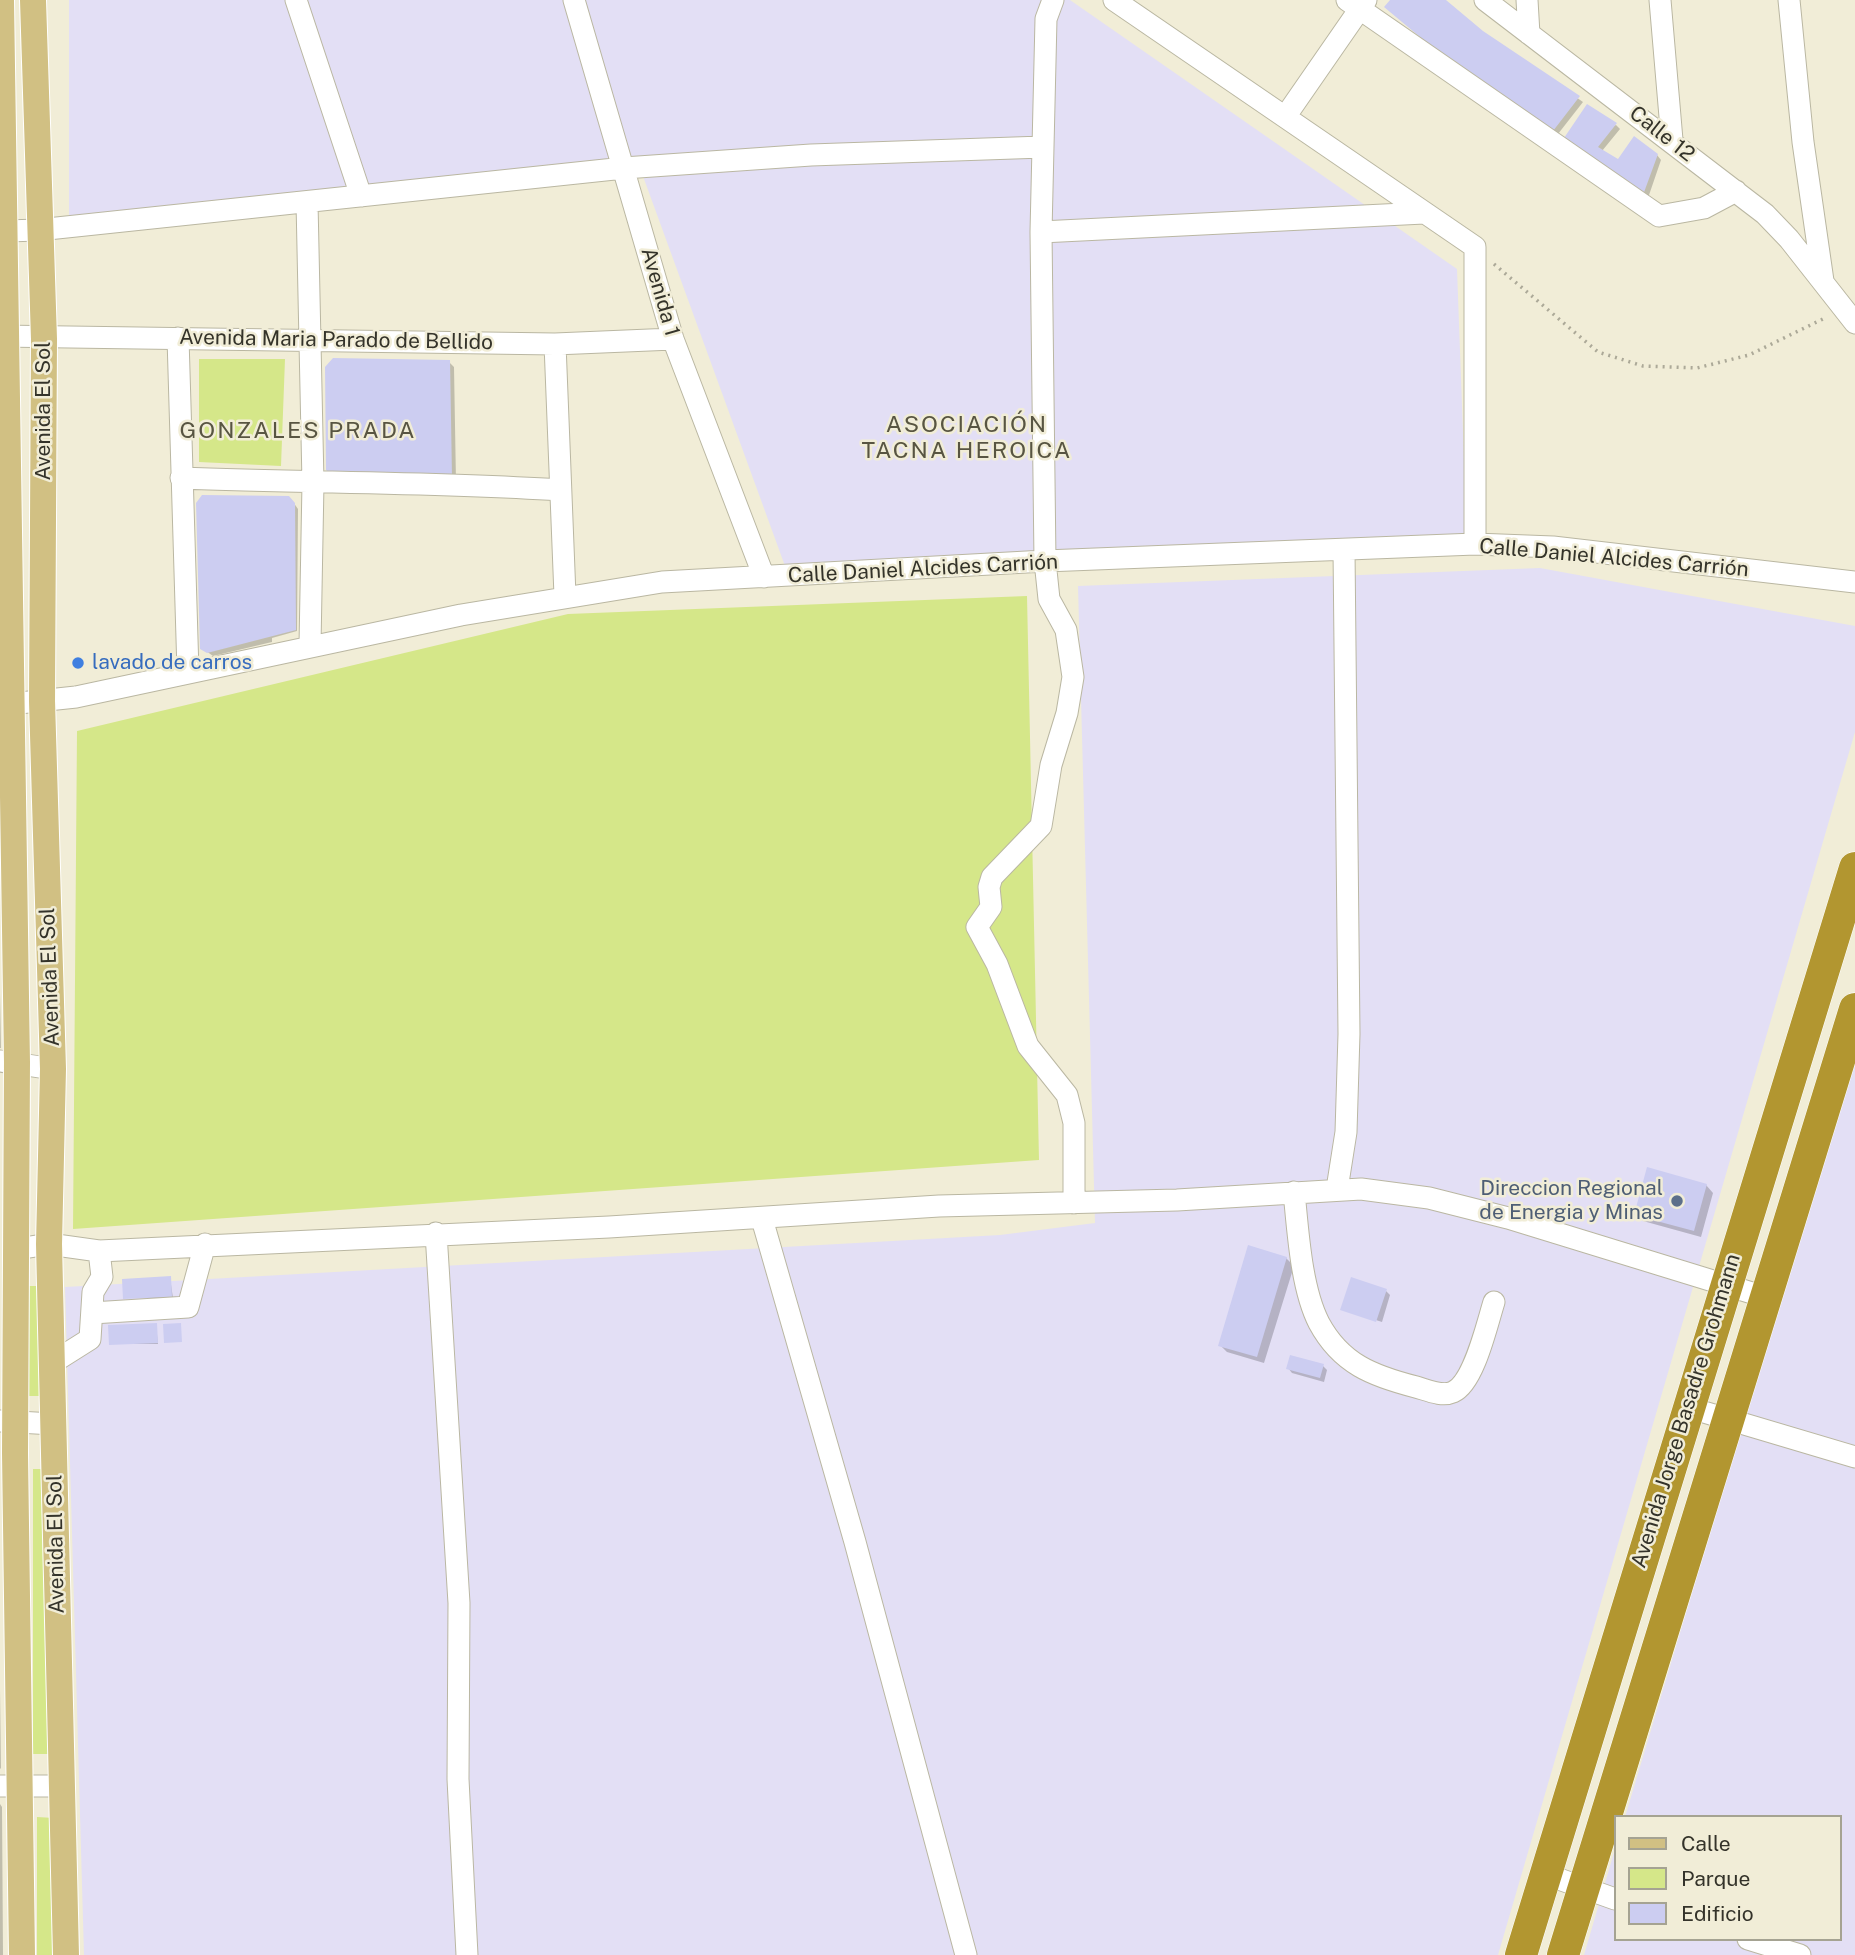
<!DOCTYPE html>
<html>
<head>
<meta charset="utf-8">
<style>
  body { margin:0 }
  #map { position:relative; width:1855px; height:1955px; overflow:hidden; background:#f1edd7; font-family:"Public Sans",sans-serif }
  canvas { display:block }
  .legend { position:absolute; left:1614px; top:1815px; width:228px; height:126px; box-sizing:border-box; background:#f1edd7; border:2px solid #a5a392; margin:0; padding:9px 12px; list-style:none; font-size:21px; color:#34332a }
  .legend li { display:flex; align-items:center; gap:14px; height:35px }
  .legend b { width:35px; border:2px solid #a5a392 }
</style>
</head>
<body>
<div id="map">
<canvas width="1855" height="1955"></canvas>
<ul class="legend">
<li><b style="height:9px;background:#d1c083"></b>Calle</li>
<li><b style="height:19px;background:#d5e789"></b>Parque</li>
<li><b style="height:19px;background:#cccdf1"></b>Edificio</li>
</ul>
</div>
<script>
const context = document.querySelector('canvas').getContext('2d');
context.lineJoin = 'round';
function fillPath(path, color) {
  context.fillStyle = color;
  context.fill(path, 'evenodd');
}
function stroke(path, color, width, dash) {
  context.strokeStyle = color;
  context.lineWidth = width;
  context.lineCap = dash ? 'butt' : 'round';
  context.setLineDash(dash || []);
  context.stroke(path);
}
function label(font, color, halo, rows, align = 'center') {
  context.font = font + ' "Public Sans",sans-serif';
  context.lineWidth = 5;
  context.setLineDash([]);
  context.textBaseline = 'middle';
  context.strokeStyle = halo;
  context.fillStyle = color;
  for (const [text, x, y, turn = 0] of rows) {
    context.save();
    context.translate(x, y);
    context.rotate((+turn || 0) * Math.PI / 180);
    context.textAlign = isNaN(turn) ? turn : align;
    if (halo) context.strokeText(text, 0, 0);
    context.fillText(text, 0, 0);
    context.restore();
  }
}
const industrial = new Path2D(`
  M69 0H1070L1457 269 1467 542 785 566 636 157 69 219Z
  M1540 568 1855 626V732L1498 1955H84L65 1287 1000 1235 1095 1223 1078 586Z
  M1855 1047V1955H1584L1615 1849V1939H1839V1817H1625Z`);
const green = new Path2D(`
  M199 359H285L281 466 199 462Z
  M1027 596 1039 1160 73 1229 77 731 568 614Z
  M29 1286H45L44 1396H28Z
  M33 1469H47L55 1754H33Z
  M37 1817 54 1818 59 1955H37Z`);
const shadow = new Path2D(`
  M1392 0H1444L1464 19 1583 102 1558 134 1445 56Z
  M1616 125 1620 129 1602 151 1618 162 1657 155 1661 160 1648 198 1570 142Z
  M449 362 454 367 456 482H341Z
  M293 502 298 509 297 631 272 638V642L213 656 202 648Z
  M0 993 1 1048H0Z
  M1706 1185 1713 1193 1701 1237 1643 1221 1636 1214Z
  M1286 1258 1294 1266 1264 1363 1227 1352 1220 1345Z
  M170 1278 173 1298H125Z
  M1386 1291 1390 1295 1382 1322 1342 1309Z
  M156 1325 158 1344H111Z
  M1323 1366 1327 1370 1324 1382 1292 1373 1288 1368Z
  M0 1689 1 1768 0 1769Z
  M0 1804 2 1807 3 1955H0Z`);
const building = new Path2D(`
  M1390 0H1446L1483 31 1580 96 1553 131 1438 52 1384 7Z
  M1587 104 1617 123 1598 147 1618 159 1634 136 1658 154 1643 195 1564 138Z
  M333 358 450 360 452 479 335 478 326 470 325 367Z
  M202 495 289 496 295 503 296 630 207 653 200 649 196 503Z
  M1647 1167 1707 1184 1694 1231 1634 1215Z
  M1248 1245 1287 1257 1257 1357 1218 1346Z
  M171 1276 172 1297 123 1299 122 1279Z
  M1351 1277 1387 1289 1376 1322 1340 1310Z
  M157 1323 158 1343 109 1345 108 1325Z
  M181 1323 182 1342 164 1343 163 1324Z
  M1290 1355 1324 1364 1320 1378 1286 1369Z`);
const path = new Path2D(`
  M1494 264 1598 352 1643 366 1697 368 1749 355 1827 317`);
const minor = new Path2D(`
  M296 0 361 196
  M574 0 673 339 764 577
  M1053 0 1046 19 1041 232 1045 561 1049 599 1066 630 1073 677 1067 713 1051 765 1041 826 992 877 989 887 991 907 977 927 997 964 1028 1046 1067 1095 1074 1123V1203
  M1114 0 1475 247V544
  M1347 0 1659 216 1704 208 1736 191
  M1485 0 1765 214 1789 239 1855 323
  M1527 0 1529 34
  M1660 0 1672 140
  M1789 0 1803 142 1823 281
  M1285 117 1366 0
  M307 202 313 483 310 645
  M7 231 38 230 624 168 811 155 1043 147
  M1041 232 1424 213
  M0 336 555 344 673 339
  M178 338 188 672
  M555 344 565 596
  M181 478C308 483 434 482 559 490
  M0 705 76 697 461 615 662 582 1045 561 1475 544 1553 547 1855 582
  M0 1061 53 1069
  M1337 1189 1346 1132 1349 1034 1344 550
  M1294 1192C1298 1231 1301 1288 1319 1323 1341 1364 1373 1376 1416 1387 1427 1390 1442 1397 1453 1392 1474 1383 1487 1324 1494 1302
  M762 1219 855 1542 966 1955
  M436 1233 459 1603 458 1779 467 1955
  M17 1249 49 1244 99 1251 609 1227 939 1206 1177 1200 1361 1189 1429 1198 1508 1218 1765 1297
  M92 1313 188 1307 205 1244
  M52 1363 90 1339 93 1292 102 1277 99 1251
  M1687 1407 1855 1457
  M0 1421 53 1424
  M0 1786H62
  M1545 1874 1615 1899
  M1748 1939 1800 1955`);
const major = new Path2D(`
  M1 0 17 1062 15 1453 22 1955
  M33 0 44 339 42 701 53 1069 49 1244 66 1955`);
const highway = new Path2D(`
  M1521 1955 1855 868
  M1563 1955 1855 1009`);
const markers = [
  [78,663,7,"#3f7fe0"],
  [1677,1201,7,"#5c6f8a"]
];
const streetNames = [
  ["Calle 12",1662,134,38],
  ["Avenida 1",660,292,74],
  ["Avenida Maria Parado de Bellido",336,340,1],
  ["Avenida El Sol",44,411,-90],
  ["Calle Daniel Alcides Carrión",1614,558,5],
  ["Calle Daniel Alcides Carrión",923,569,-3],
  ["Avenida El Sol",50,977,-92],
  ["Avenida Jorge Basadre Grohmann",1686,1411,-73],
  ["Avenida El Sol",56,1544,-91]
];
const shopNames = [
  ["lavado de carros",92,663]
];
const serviceNames = [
  ["Direccion Regional",1663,1189],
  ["de Energia y Minas",1663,1213]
];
const neighbourhoodNames = [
  ["ASOCIACIÓN",967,425],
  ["TACNA HEROICA",967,451],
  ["GONZALES PRADA",298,431]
];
fillPath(industrial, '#e3dff5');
fillPath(green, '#d5e789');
fillPath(shadow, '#0003');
fillPath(building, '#cccdf1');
stroke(minor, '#bab7a2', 23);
stroke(major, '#fff', 28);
stroke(highway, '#fff', 33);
stroke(path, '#aca998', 3.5, [2, 5]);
stroke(minor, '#fff', 21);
stroke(major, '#d1c083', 26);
stroke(highway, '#b29630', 32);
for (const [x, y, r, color] of markers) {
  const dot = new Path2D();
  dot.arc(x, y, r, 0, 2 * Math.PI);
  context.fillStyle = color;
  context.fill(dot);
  stroke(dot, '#f1edd7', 2.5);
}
label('21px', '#34332a', '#f1edd7', streetNames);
label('21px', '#366cbe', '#f1edd7', shopNames, 'left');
label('21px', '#4e5e75', '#f1edd7', serviceNames, 'right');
context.letterSpacing = '2px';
label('23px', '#585542', '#f1edd7', neighbourhoodNames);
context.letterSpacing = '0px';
</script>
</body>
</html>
